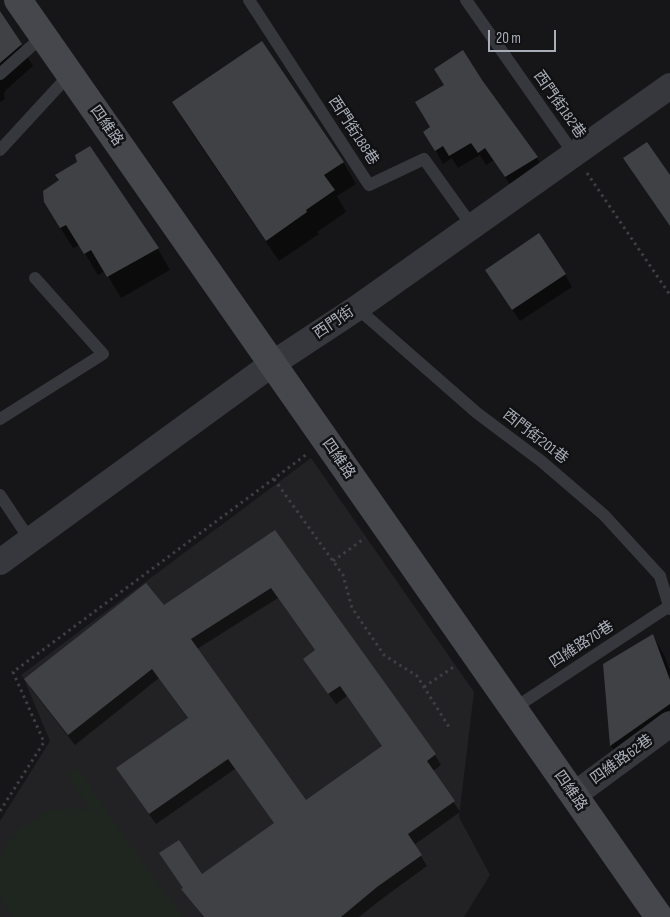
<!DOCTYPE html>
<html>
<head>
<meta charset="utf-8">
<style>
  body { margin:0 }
  #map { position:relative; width:670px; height:917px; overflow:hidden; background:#161618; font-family:"Sofia Sans Condensed",sans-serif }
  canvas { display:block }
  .scale { position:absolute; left:488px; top:30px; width:68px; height:22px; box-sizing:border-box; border:2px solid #a8adb8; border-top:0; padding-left:6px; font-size:15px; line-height:18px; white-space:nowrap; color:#a8adb8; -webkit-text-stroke:4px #111113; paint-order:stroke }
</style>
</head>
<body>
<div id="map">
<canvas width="670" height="917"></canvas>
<div class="scale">20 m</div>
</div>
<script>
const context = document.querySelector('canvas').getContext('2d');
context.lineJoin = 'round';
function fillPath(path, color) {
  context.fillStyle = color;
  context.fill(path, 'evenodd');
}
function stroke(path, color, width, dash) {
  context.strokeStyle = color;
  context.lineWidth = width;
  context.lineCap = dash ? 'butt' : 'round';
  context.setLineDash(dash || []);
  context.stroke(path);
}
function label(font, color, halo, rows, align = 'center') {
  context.font = font + ' "Sofia Sans Condensed","Noto Sans TC",sans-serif';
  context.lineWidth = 5;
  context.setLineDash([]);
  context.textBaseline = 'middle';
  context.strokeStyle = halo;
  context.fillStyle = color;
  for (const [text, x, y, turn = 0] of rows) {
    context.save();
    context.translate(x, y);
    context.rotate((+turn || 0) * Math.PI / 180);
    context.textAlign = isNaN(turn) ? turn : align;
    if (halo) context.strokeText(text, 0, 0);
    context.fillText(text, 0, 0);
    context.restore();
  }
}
const built = new Path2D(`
  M311 458 474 692 459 817 490 875 464 917H0V821L50 741 24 679 21 675Z`);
const green = new Path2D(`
  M77 767 120 831 183 917H12L4 905 0 895V861L9 841 21 827 49 811 72 808 91 810 68 776Z`);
const shadow = new Path2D(`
  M0 13 33 66 6 90 4 94 5 99 0 102Z
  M481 81 537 158 544 171 513 190 494 160 486 165 480 155 458 168 452 158 443 164 425 132Z
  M173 103 343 162 356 184 337 196 346 212 317 232 319 234 279 261 186 124Z
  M90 147 158 249 170 270 121 298 105 271 98 275 80 245 73 248 58 224 60 181 79 162Z
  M565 274 572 287 520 321 493 282Z
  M275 532 435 755 441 765 433 771 460 812 414 845 427 866 383 898 359 917H203L183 889 275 824 235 769 156 824 124 779 188 719 159 678 75 745 32 690 26 679 164 607ZM278 598 316 651 311 670 336 704 347 696 383 747 306 802 197 649Z
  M653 636 665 657 670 670V734L624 767 611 746 604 664Z`);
const building = new Path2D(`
  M0 11 22 44 0 63Z
  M262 41 344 162 324 175 335 190 306 210 307 212 266 241 172 102Z
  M463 50 482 80 538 157 505 177 485 148 478 153 471 143 449 156 443 146 435 151 423 132 430 127 415 102 444 85 434 69Z
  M647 142 670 175V226L623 158Z
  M90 146 159 248 107 277 91 250 84 254 66 225 60 228 44 202 43 191 59 180 55 175 77 162 75 155Z
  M539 233 566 274 512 310 485 270Z
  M275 530 436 754 427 761 455 801 408 834 422 855 377 887 341 917H204L181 889 183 888 159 853 179 840 202 874 274 823 228 759 149 814 116 768 188 718 152 669 68 735 24 679 146 583 164 605ZM271 588 315 650 303 659 328 694 340 686 382 746 306 800 191 639Z
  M653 634 670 680V704L610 746 603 664Z`);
const path = new Path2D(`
  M587 173 670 295
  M274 479 343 575 352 608 384 655 417 676 449 727
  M333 561 365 538
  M424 687 455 666
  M0 811 44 742 13 672 307 454`);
const lane = new Path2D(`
  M249 0 369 185 424 159 472 226
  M466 0 574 154
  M0 74 43 36
  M0 150 70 74
  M357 308 477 413 541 461 604 515 660 576 670 609
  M0 419 103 354 35 278
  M0 495 30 540
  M513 709 668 607`);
const street = new Path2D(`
  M0 562 272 364 357 308 670 86
  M574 795 670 724`);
const secondary = new Path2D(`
  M18 0 659 917`);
const streetNames = [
  ["西門街182巷",559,105,55],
  ["四維路",106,126,55],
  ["西門街188巷",353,131,57],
  ["西門街",334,323,-34],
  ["西門街201巷",535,437,38],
  ["四維路",338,459,55],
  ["四維路70巷",582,645,-33],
  ["四維路62巷",622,760,-36],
  ["四維路",570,791,55]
];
fillPath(built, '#222225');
fillPath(green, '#1e261f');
fillPath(shadow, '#0007');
fillPath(building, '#404145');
stroke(path, '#3d3f44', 3, [2.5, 4]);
stroke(lane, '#37383d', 12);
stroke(street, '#37383d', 26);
stroke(secondary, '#45474d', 28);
label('15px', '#a8adb8', '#111113', streetNames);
</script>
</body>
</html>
